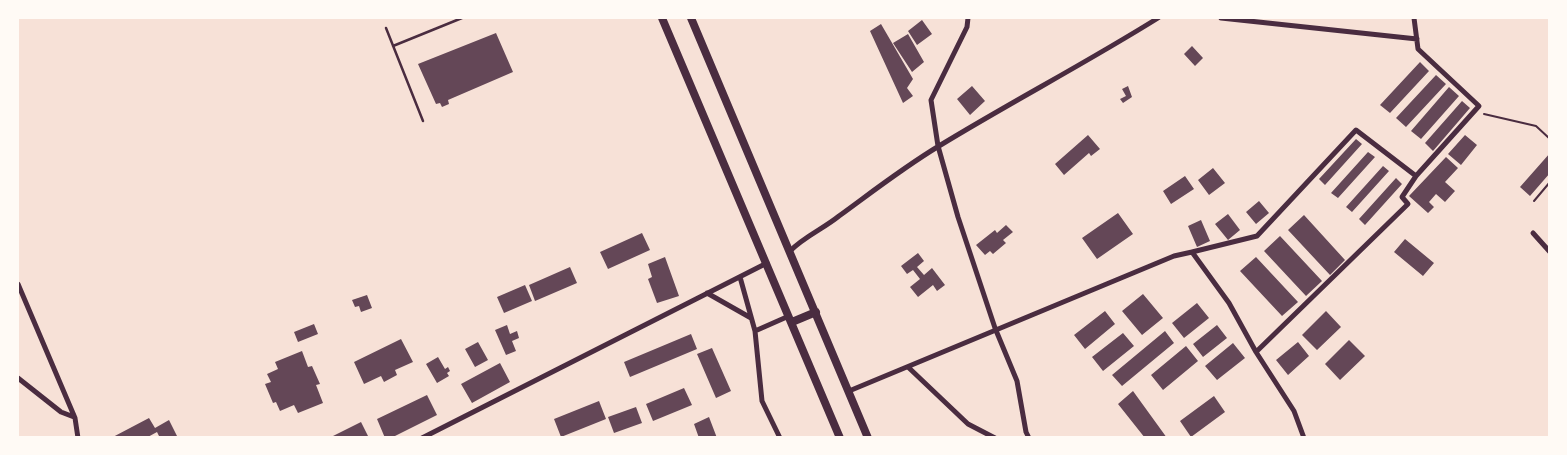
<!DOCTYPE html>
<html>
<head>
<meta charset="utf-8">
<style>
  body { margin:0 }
  #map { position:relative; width:1567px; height:455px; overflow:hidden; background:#f7e1d7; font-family:"Golos Text",sans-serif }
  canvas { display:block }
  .frame { position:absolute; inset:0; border:19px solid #fffaf5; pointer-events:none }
</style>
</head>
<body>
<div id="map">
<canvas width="1567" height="455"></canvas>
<div class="frame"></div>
</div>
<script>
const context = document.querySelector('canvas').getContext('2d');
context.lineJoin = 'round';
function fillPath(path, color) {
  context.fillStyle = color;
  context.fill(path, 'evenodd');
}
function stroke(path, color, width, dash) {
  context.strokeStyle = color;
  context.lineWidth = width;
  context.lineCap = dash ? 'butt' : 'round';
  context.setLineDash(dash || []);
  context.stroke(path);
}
const building = new Path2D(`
  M922 20 932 34 917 45 908 31Z
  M881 24 913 79 907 88 913 96 903 103 870 31Z
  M496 33 513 72 448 100 449 104 442 107 440 103 436 104 418 64Z
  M908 34 924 62 912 72 893 43Z
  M1192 46 1203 58 1195 66 1184 54Z
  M1420 62 1429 71 1390 113 1380 105Z
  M1436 75 1446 84 1406 127 1396 118Z
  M972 86 985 101 970 115 957 99Z
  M1128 86 1132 97 1123 103 1120 99 1126 96 1122 89Z
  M1449 87 1459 96 1421 139 1411 131Z
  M1462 101 1470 108 1433 151 1425 143Z
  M1088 135 1100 149 1091 156 1089 153 1064 175 1055 164Z
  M1465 135 1477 145 1461 165 1448 154Z
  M1356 139 1362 144 1325 185 1319 179Z
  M1368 152 1375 157 1338 198 1331 193Z
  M1550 153V173L1530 196 1520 187Z
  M1446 157 1458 168 1445 182 1455 191 1445 202 1436 194 1429 202 1434 207 1428 213 1409 196Z
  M1383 166 1389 171 1352 212 1346 207Z
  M1213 168 1225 183 1209 195 1198 180Z
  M1185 176 1194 189 1171 204 1163 191Z
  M1396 178 1402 184 1365 225 1359 219Z
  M1259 201 1269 213 1256 224 1246 212Z
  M1118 213 1133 234 1097 259 1082 238Z
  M1228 214 1240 230 1228 240 1215 224Z
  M1304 215 1345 260 1330 275 1288 230Z
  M1201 220 1210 241 1197 247 1188 226Z
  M1006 225 1013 232 1003 240 1006 243 993 254 990 251 985 255 976 245 995 230 997 233Z
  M642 233 650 250 608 269 600 252Z
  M1280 236 1322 281 1306 296 1264 251Z
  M1405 239 1434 263 1423 276 1394 252Z
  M918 253 924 261 917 267 924 275 932 268 945 285 937 291 933 285 918 297 910 287 920 279 913 270 907 274 901 266Z
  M665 257 679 296 657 303 648 279 652 277 648 264Z
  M1256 257 1298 302 1282 316 1240 271Z
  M570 267 577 283 535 301 529 285Z
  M525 285 532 301 504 313 497 297Z
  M1143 294 1163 318 1142 335 1122 311Z
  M367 295 372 308 361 312 359 306 355 307 352 300Z
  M1197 303 1209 318 1184 338 1172 323Z
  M1105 311 1115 324 1085 349 1074 335Z
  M1326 311 1341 327 1317 350 1302 335Z
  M314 324 318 334 298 342 294 332Z
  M507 325 510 334 517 331 519 338 512 341 516 351 506 355 495 330Z
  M1217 325 1227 338 1203 357 1193 344Z
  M1165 331 1174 343 1122 386 1112 375Z
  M1123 333 1134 346 1103 371 1092 357Z
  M691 334 697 349 630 377 624 362Z
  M401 339 413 362 395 370 397 375 384 382 381 376 364 384 354 362Z
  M1349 340 1365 356 1340 380 1325 364Z
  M478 342 488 360 475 367 465 349Z
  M1298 342 1309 356 1288 375 1276 360Z
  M1233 343 1245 358 1217 380 1205 366Z
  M1186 346 1198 361 1163 390 1151 375Z
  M712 348 731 391 716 398 697 354Z
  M302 351 308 367 312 366 320 384 316 385 323 403 298 413 294 405 280 411 276 402 273 403 265 384 271 382 267 374 278 369 275 362Z
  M438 357 445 369 448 367 450 371 447 373 449 376 437 383 426 364Z
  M500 363 510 382 472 403 461 384Z
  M684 388 692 405 653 421 646 404Z
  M1133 391 1167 438H1145L1118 404Z
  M427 395 437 415 391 438H385L377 419Z
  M1214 396 1225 412 1191 437 1180 421Z
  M599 401 606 419 561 437 554 419Z
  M636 407 642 423 614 433 608 417Z
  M709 417 717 438H699L694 424Z
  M149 418 155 428 169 420 178 438H160L157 432 146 438H111Z
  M361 422 369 438H329Z`);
const path = new Path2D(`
  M1484 114 1536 126 1550 139
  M1534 201 1550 182`);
const service = new Path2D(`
  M386 28 423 121
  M393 46 462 18`);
const minor = new Path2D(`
  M968 18 967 27 931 100 938 146 958 217 995 328 1017 381 1026 432 1029 438
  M1221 18 1417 39
  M1533 233 1550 252
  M790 251C805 236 823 229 839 216 872 192 904 167 939 146 1011 102 1086 63 1158 18
  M1192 252 1257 236 1356 130 1416 176 1479 106 1418 49 1414 18
  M740 277 755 331
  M18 284 75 418 78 438
  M707 293 751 318
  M1256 352 1408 204 1402 197 1416 176
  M908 367 968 424 995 438
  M18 378 61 412 74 417
  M849 391 1174 256 1192 252 1229 303 1256 352 1294 411 1304 438
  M422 438 767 263
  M780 438 762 401 755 331 789 316`);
const trunk = new Path2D(`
  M662 18 840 438
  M691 18 868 438
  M792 322 816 312`);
fillPath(building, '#644757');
stroke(path, '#4a2c40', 2);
stroke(service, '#4a2c40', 2.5);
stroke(minor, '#4a2c40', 5);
stroke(trunk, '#4a2c40', 8);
</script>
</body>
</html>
